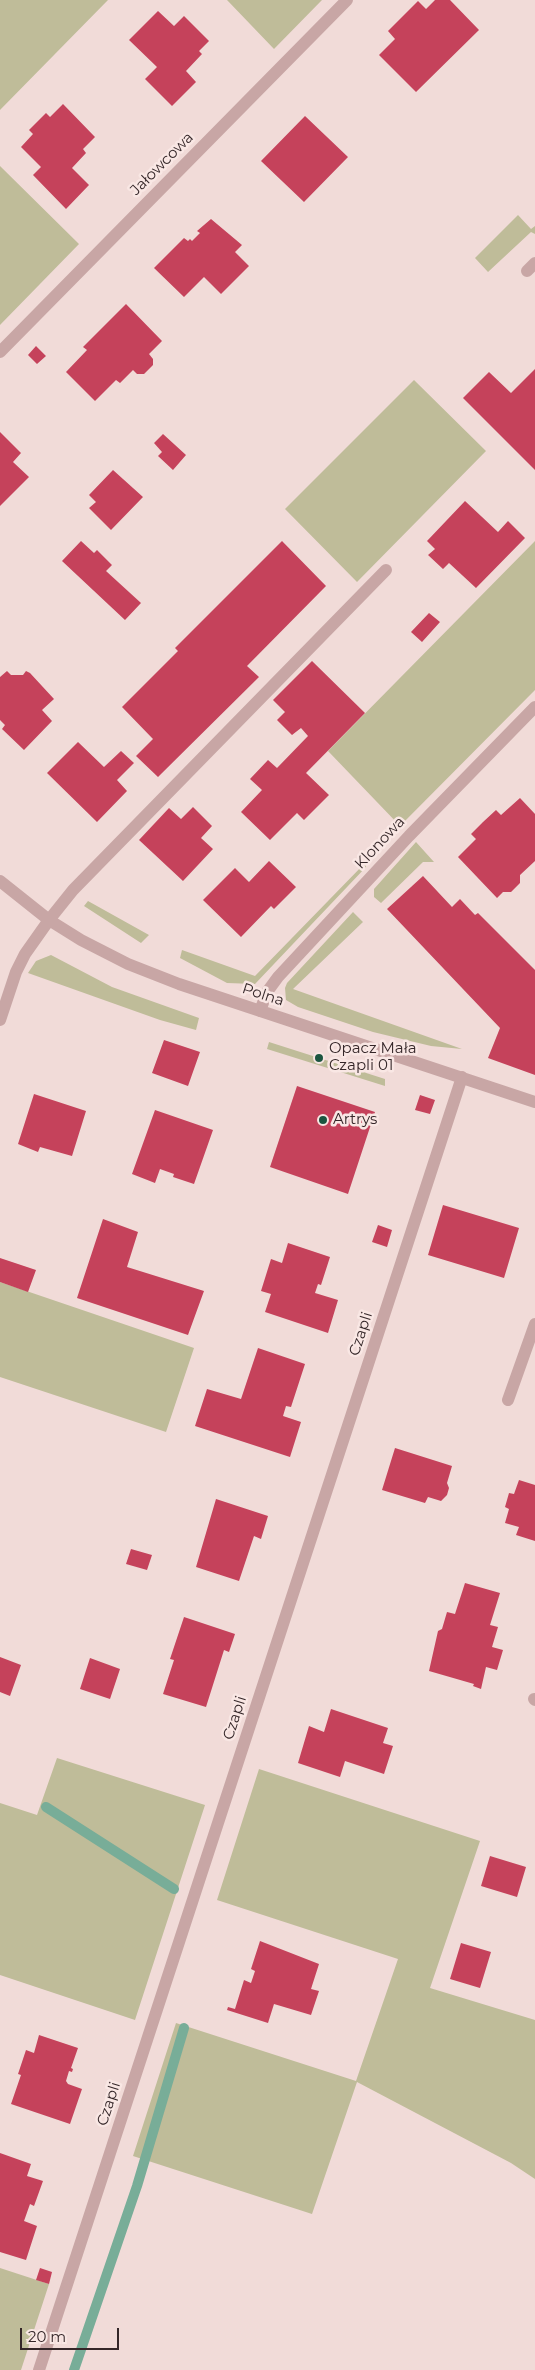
<!DOCTYPE html>
<html>
<head>
<meta charset="utf-8">
<style>
	body { margin:0 }
	#map { position:relative; width:535px; height:2370px; overflow:hidden; background:#f1dbd8; font-family:Montserrat,sans-serif }
	canvas { display:block }
	.scale { position:absolute; left:20px; top:2328px; width:99px; height:22px; box-sizing:border-box; border:2px solid #342628; border-top:0; padding-left:6px; font-size:15px; line-height:18px; white-space:nowrap; color:#342628; -webkit-text-stroke:4px #f9e7e4; paint-order:stroke }
</style>
</head>
<body>
<div id="map">
<canvas width="535" height="2370"></canvas>
<div class="scale">20 m</div>
</div>
<script>
const c = document.querySelector('canvas').getContext('2d');
c.lineJoin = 'round';
function fillPath(path, color) { c.fillStyle = color; c.fill(path, 'evenodd'); }
const poly = rows => new Path2D(rows.map(r => 'M' + r).join(''));
function strokePath(path, color, width, dash) { c.strokeStyle = color; c.lineWidth = width; c.lineCap = dash ? 'butt' : 'round'; c.setLineDash(dash || []); c.stroke(path); }
function drawText(font, color, halo, rows, align = 'center') {
  c.font = font + ' Montserrat,sans-serif'; c.lineWidth = 5; c.setLineDash([]); c.textBaseline = 'middle'; c.strokeStyle = halo; c.fillStyle = color; for (const [text, x, y, turn = 0] of rows) {
    c.save(); c.translate(x, y); c.rotate((+turn || 0) * Math.PI / 180); c.textAlign = isNaN(turn) ? turn : align; if (halo) c.strokeText(text, 0, 0); c.fillText(text, 0, 0); c.restore();
  }
}
const green = poly([
	[0,0,108,0,0,110],
	[227,0,322,0,274,49],
	[0,166,79,244,0,325],
	[518,215,531,229,535,226,535,234,531,232,488,272,475,258],
	[414,380,486,451,357,582,285,509],
	[535,541,535,690,400,826,328,751],
	[416,842,434,862,423,862,381,903,374,897,374,889],
	[365,863,366,867,255,984,227,983,180,958,182,950,255,976],
	[88,901,149,935,141,943,84,906],
	[353,912,363,922,293,989,462,1049,431,1046,373,1032,298,1007,286,1000,285,988,287,983],
	[51,955,112,987,199,1018,196,1030,160,1020,28,973,36,961],
	[269,1042,385,1079,385,1086,267,1049],
	[0,1282,194,1348,166,1432,0,1377],
	[57,1758,205,1805,135,2020,0,1975,0,1803,37,1815],
	[259,1769,480,1841,430,1988,535,2020,535,2179,511,2163,357,2082,312,2214,133,2156,176,2023,356,2081,398,1959,217,1900],
	[0,2268,49,2284,21,2370,0,2370]
]);
const stream = poly([
	[46,1807,174,1889],
	[74,2370,137,2186,184,2028]
]);
const building = poly([
	[435,0,450,0,479,30,416,92,379,55,395,39,388,31,418,1,426,9],
	[158,11,174,26,184,16,209,41,199,51,202,54,186,71,196,82,172,106,145,79,157,67,129,40],
	[63,104,95,137,83,149,86,153,72,168,89,185,66,209,33,175,41,167,21,147,33,134,29,130,46,113,50,117],
	[305,116,348,157,304,202,261,161],
	[211,219,242,245,235,252,249,266,221,294,204,277,184,297,154,268,184,238,188,241,190,239,192,241,200,233,197,231],
	[126,304,162,341,149,354,153,359,153,365,144,374,137,374,133,370,120,383,116,380,95,401,66,372,87,350,83,347],
	[36,346,46,356,37,364,28,355],
	[535,369,535,470,463,398,489,372,511,393],
	[0,432,21,453,13,462,29,477,0,506],
	[163,434,186,455,173,470,158,456,162,452,154,443],
	[113,470,143,497,111,530,89,508,96,502,89,495],
	[465,501,498,532,508,521,525,538,476,588,449,563,443,569,428,555,435,549,427,541],
	[81,541,94,553,97,550,112,565,106,571,141,603,125,620,62,561],
	[282,541,326,586,247,666,259,677,158,777,136,756,153,739,122,707,178,651,175,648],
	[429,613,440,622,422,642,411,632],
	[312,661,365,713,306,773,329,795,304,820,297,813,270,840,241,812,262,790,250,779,268,760,277,768,308,736,301,728,292,735,277,720,285,712,273,700],
	[7,671,11,675,23,675,26,671,30,673,54,699,42,710,52,721,24,750,2,729,5,725,0,720,0,677],
	[78,742,104,767,121,751,134,763,117,780,127,791,97,822,47,773],
	[520,798,535,814,535,861,520,875,520,883,511,892,503,892,497,898,458,857,476,839,471,834,483,822,496,810,501,815],
	[193,807,212,826,201,838,213,849,183,881,139,840,169,808,181,819],
	[269,861,296,887,274,909,271,906,241,937,203,900,235,868,249,882],
	[423,876,452,907,460,899,475,915,478,913,535,970,535,1075,488,1058,500,1028,387,909],
	[164,1040,200,1052,188,1086,152,1073],
	[297,1086,375,1112,348,1194,270,1167],
	[34,1094,86,1111,72,1156,40,1147,38,1152,18,1144],
	[420,1095,435,1100,430,1114,415,1110],
	[155,1110,213,1130,194,1184,173,1177,174,1174,160,1169,155,1183,132,1174],
	[443,1205,519,1228,504,1278,428,1255],
	[103,1219,138,1232,127,1267,204,1291,188,1335,77,1298],
	[378,1225,392,1230,387,1247,372,1242],
	[288,1243,330,1257,321,1285,318,1284,315,1293,338,1300,328,1333,265,1312,271,1294,261,1291,271,1259,282,1263],
	[0,1258,36,1270,28,1292,0,1282],
	[258,1348,305,1364,291,1407,286,1406,283,1416,301,1422,290,1457,195,1426,207,1389,241,1399],
	[395,1448,452,1466,447,1483,449,1488,447,1495,441,1501,428,1497,425,1503,382,1490],
	[519,1480,535,1485,535,1541,516,1535,519,1527,505,1523,509,1509,505,1507,509,1493,514,1494],
	[216,1499,268,1516,261,1539,254,1536,239,1581,196,1567],
	[131,1549,152,1555,147,1570,126,1564],
	[465,1583,500,1593,490,1625,498,1627,492,1647,503,1650,497,1670,486,1667,481,1689,473,1686,474,1684,429,1671,438,1631,442,1629,447,1612,455,1614],
	[184,1617,235,1634,229,1652,224,1650,206,1707,163,1694,174,1660,170,1659],
	[0,1657,21,1665,10,1696,0,1692],
	[90,1658,120,1669,110,1699,80,1689],
	[331,1709,388,1728,383,1743,393,1746,384,1774,345,1761,340,1777,298,1763,309,1726,324,1732],
	[490,1856,526,1867,517,1897,481,1886],
	[260,1941,319,1964,311,1989,319,1991,311,2015,274,2004,268,2023,227,2010,228,2007,235,2009,244,1980,251,1983,255,1971,251,1969],
	[461,1943,491,1952,480,1988,450,1979],
	[39,2035,78,2048,71,2068,73,2069,72,2072,69,2071,66,2081,68,2084,82,2089,70,2124,11,2104,21,2075,18,2074,26,2050,34,2053],
	[0,2153,31,2164,27,2176,43,2181,34,2206,30,2204,24,2221,37,2226,26,2260,0,2252],
	[40,2268,52,2272,49,2284,36,2280]
]);
const minor = poly([
	[527,271,535,263],
	[0,352,347,0],
	[0,881,49,920,81,940,128,964,179,984,535,1102],
	[260,1011,267,992,278,977,409,836,535,707],
	[0,1020,16,972,25,954,49,920,73,890,386,570],
	[508,1400,535,1324],
	[534,1699,535,1700],
	[39,2370,462,1077]
]);
const markers = [
	[319,1058,5,"#1c5540"],
	[323,1120,5,"#1c5540"]
];
const streetNames = [
	["Jałowcowa",162,164,-45],
	["Klonowa",380,843,-47],
	["Polna",263,995,18],
	["Czapli",361,1334,-72],
	["Czapli",235,1718,-72],
	["Czapli",109,2104,-72]
];
const poiNames = [
	["Opacz Mała",329,1049],
	["Czapli 01",329,1066],
	["Artrys",333,1120]
];
fillPath(green, '#bfbc99');
strokePath(stream, '#78ad98', 10);
fillPath(building, '#c5425b');
strokePath(minor, '#c8a6a5', 12);
for (const [x, y, r, color] of markers) { const dot = new Path2D(); dot.arc(x, y, r, 0, 2 * Math.PI); c.fillStyle = color; c.fill(dot); strokePath(dot, '#f9e7e4', 2); }
drawText('15px', '#342628', '#f9e7e4', streetNames);
drawText('15px', '#342628', '#f9e7e4', poiNames, 'left');
</script>
</body>
</html>
